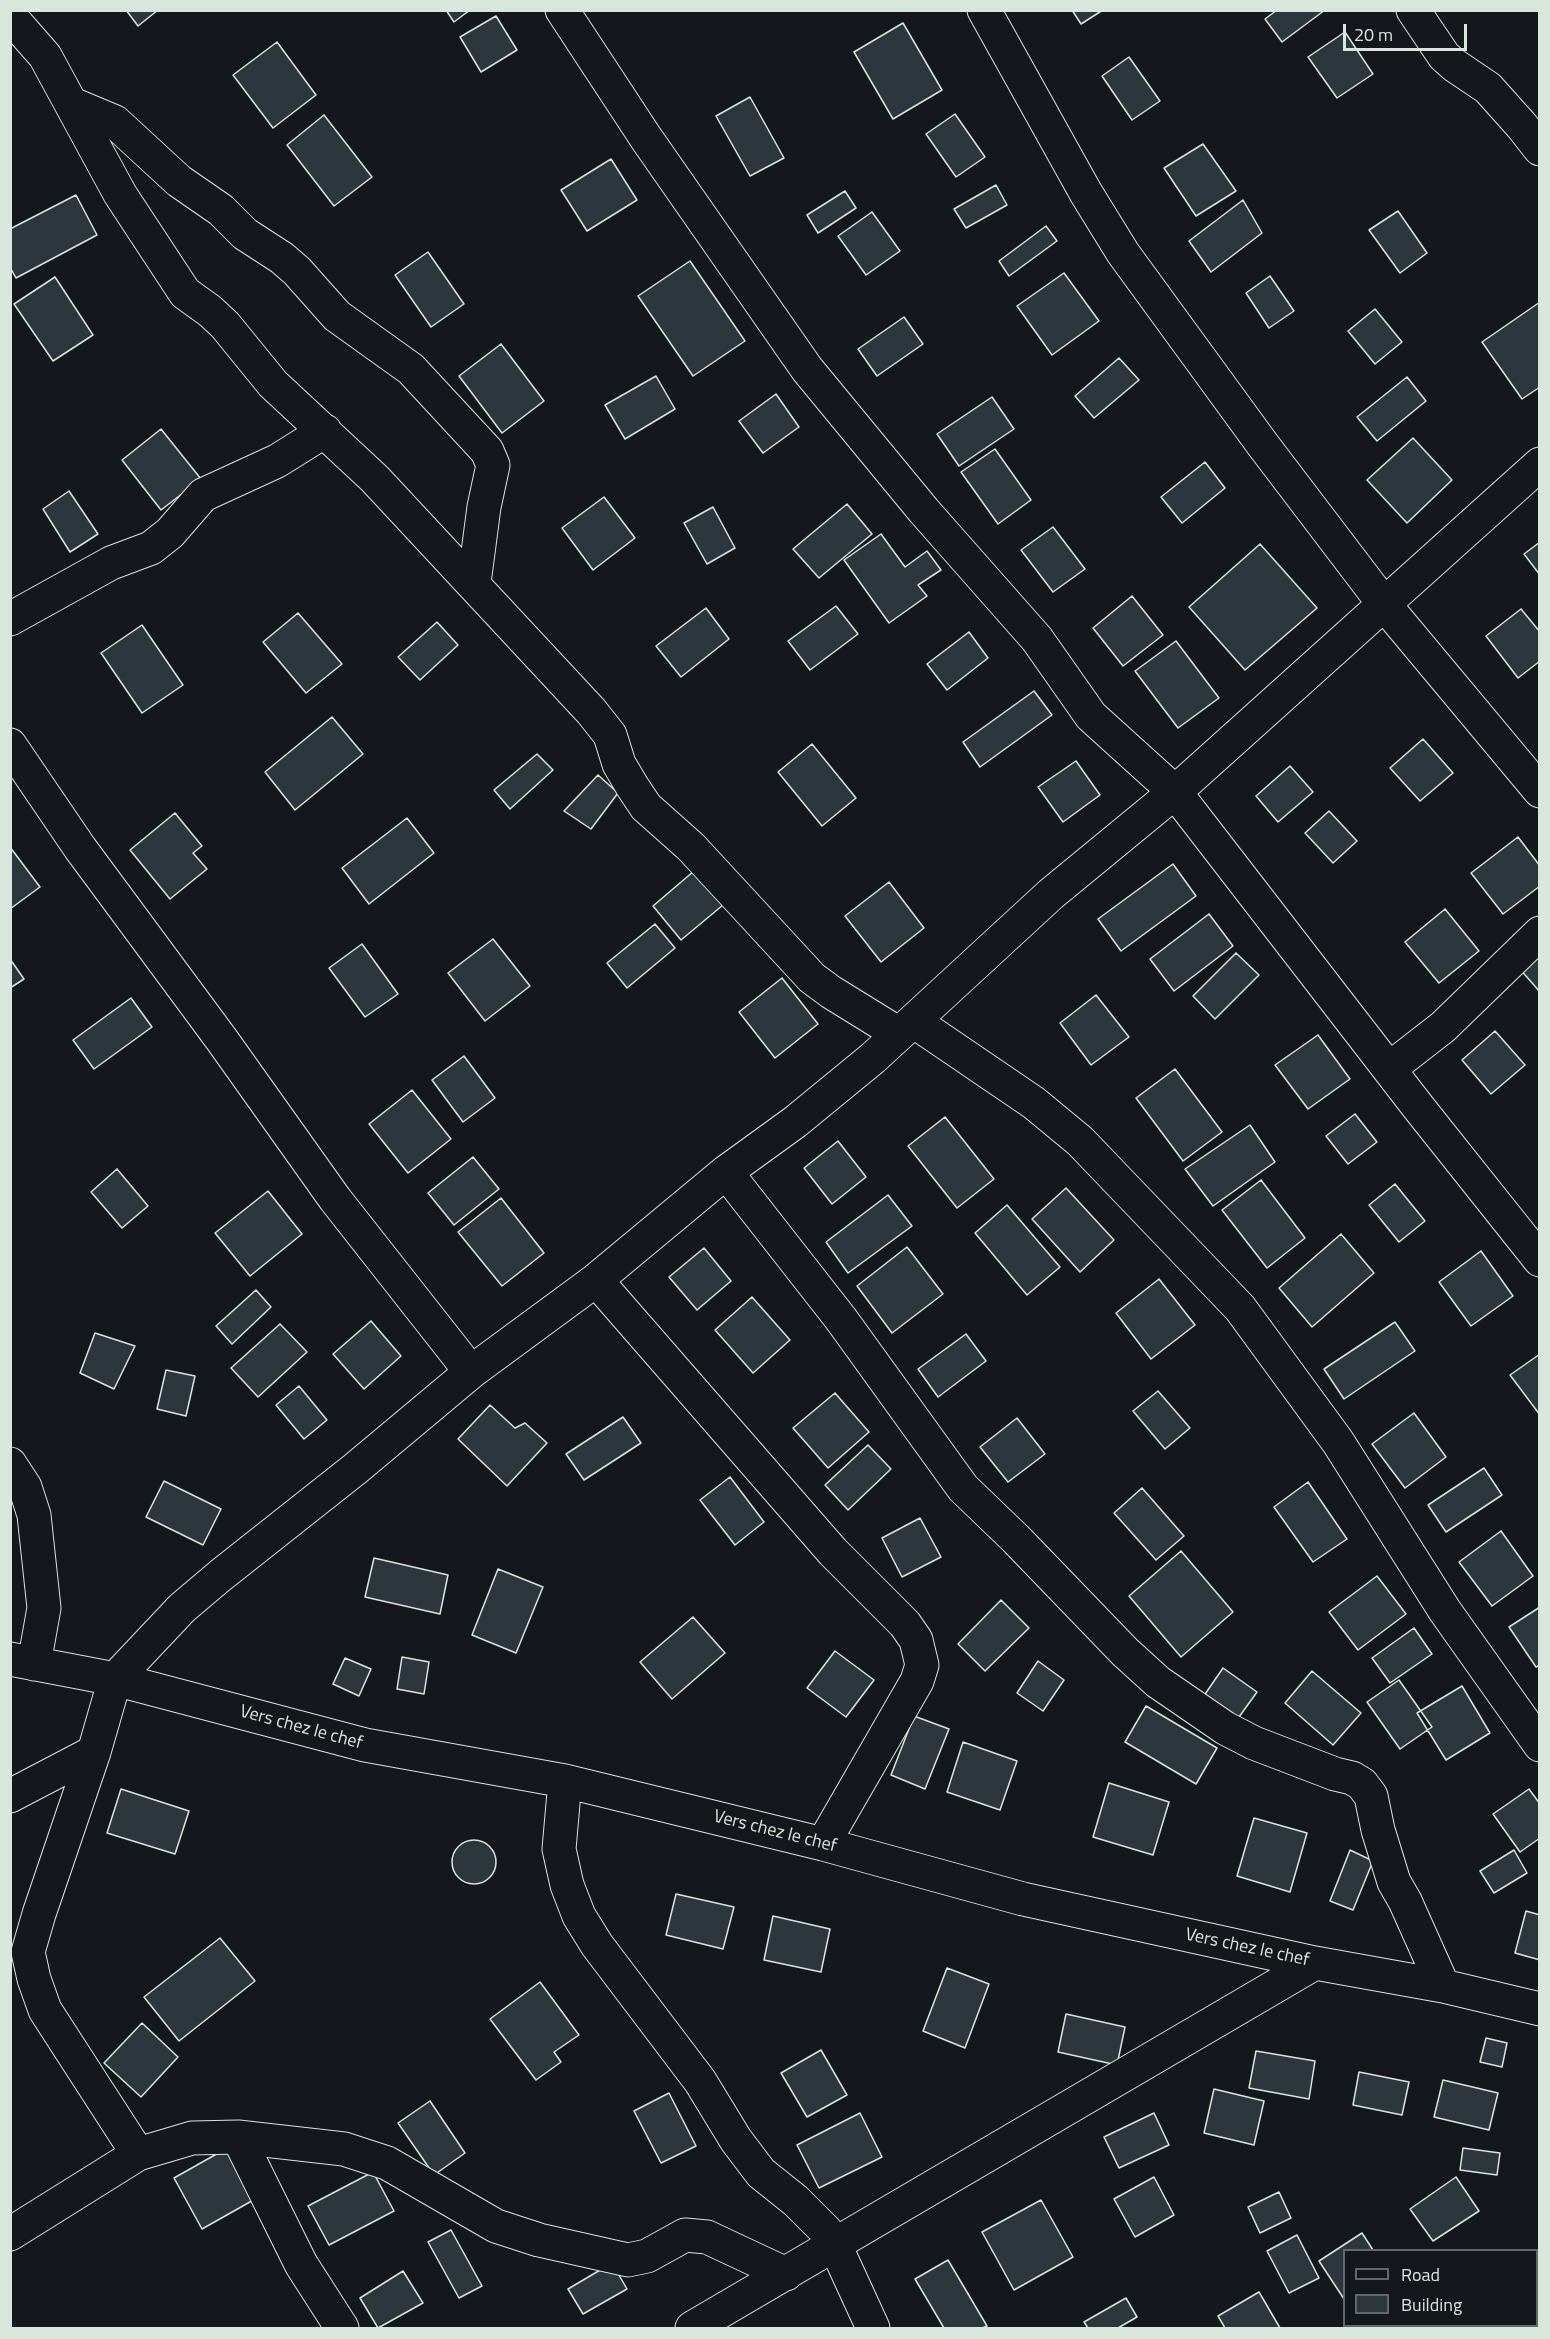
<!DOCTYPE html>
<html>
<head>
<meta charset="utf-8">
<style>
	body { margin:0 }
	#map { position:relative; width:1550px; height:2339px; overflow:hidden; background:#14181c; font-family:"Titillium Web",sans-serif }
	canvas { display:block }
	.frame { position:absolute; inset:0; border:12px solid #d8e6dc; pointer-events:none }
	.legend { position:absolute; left:1343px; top:2249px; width:195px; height:78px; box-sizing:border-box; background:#14181c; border:2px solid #626a69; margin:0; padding:8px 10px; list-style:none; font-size:18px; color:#d8e6dc }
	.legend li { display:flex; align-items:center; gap:12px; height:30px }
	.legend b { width:30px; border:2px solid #626a69 }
	.scale { position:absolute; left:1343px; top:24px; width:124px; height:27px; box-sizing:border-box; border:3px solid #d8e6dc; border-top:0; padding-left:8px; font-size:18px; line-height:21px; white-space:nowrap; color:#d8e6dc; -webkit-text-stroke:4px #14181c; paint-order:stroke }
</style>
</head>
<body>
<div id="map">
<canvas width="1550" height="2339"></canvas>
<div class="frame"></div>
<ul class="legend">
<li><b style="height:8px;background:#14181c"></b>Road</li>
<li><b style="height:16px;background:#2c363c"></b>Building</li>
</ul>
<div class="scale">20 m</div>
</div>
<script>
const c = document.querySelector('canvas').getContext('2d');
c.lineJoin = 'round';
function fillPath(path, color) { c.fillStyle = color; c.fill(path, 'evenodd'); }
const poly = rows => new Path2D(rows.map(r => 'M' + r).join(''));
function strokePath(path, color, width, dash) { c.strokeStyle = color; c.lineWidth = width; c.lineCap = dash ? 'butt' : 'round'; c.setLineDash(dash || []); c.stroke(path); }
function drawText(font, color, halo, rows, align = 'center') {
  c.font = font + ' "Titillium Web",sans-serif'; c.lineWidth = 4.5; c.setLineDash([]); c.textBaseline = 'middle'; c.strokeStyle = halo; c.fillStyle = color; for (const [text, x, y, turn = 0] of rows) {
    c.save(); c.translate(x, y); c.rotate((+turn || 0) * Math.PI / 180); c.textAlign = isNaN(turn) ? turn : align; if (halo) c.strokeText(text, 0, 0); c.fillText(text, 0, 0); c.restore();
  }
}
const building = poly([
	[126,10,158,10,138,26,126,10],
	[446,10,470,10,454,22,446,10],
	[1072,10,1103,10,1081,24,1072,10],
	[1277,10,1325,10,1282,42,1265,19,1277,10],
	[496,16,517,50,481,72,460,37,496,16],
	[903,23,942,90,893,119,854,52,903,23],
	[1345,32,1373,74,1337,98,1308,57,1345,32],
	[277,42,316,95,273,128,233,75,277,42],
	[1129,57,1160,101,1132,120,1102,76,1129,57],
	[750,97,784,158,750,176,716,116,750,97],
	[955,114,985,157,956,177,926,134,955,114],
	[324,115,372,177,334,206,287,145,324,115],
	[1203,144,1236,191,1196,216,1164,168,1203,144],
	[611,159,637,200,587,231,561,190,611,159],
	[996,185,1007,205,966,228,954,209,996,185],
	[845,191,856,208,818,233,807,215,845,191],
	[76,195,97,235,16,278,10,267,10,229,76,195],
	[1243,200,1262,233,1211,272,1189,241,1243,200],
	[1398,211,1427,253,1400,273,1369,230,1398,211],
	[872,212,900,251,866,275,838,236,872,212],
	[1046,226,1057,241,1009,276,999,261,1046,226],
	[428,252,464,304,431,327,395,275,428,252],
	[690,261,745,341,693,376,638,296,690,261],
	[1064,273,1099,321,1052,355,1017,306,1064,273],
	[1270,276,1294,311,1269,328,1246,293,1270,276],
	[55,277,93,335,53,361,14,304,55,277],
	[1540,302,1540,387,1522,399,1482,342,1540,302],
	[1375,309,1402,342,1375,364,1348,331,1375,309],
	[904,317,923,344,877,376,858,349,904,317],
	[501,344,544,401,502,433,459,376,501,344],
	[1119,358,1139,380,1094,418,1075,396,1119,358],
	[656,376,675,409,625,439,605,405,656,376],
	[1407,377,1426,401,1377,441,1357,417,1407,377],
	[776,394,799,427,763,453,739,421,776,394],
	[992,397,1014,429,959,466,937,434,992,397],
	[161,429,201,479,161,510,122,460,161,429],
	[1413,438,1452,480,1407,523,1367,480,1413,438],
	[995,449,1031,500,998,524,961,472,995,449],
	[1205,462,1225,488,1182,523,1161,497,1205,462],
	[69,491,98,534,70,552,43,509,69,491],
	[604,497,635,538,593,570,562,528,604,497],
	[847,504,872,534,819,578,793,549,847,504],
	[713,507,735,548,707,564,684,523,713,507],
	[1053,527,1085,569,1053,592,1021,550,1053,527],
	[881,534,905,567,927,551,941,570,918,585,927,596,889,623,844,560,881,534],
	[1540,542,1540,575,1524,554,1540,542],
	[1260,544,1317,608,1245,670,1189,607,1260,544],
	[1132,596,1163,635,1123,666,1093,628,1132,596],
	[836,606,858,634,810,670,788,641,836,606],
	[706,608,729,639,681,677,656,646,706,608],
	[1521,609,1540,632,1540,661,1518,678,1486,636,1521,609],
	[298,613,342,664,306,693,263,642,298,613],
	[437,622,458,645,420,680,398,657,437,622],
	[142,625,183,685,142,713,101,653,142,625],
	[969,632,988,658,947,690,927,664,969,632],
	[1176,641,1219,698,1178,728,1135,671,1176,641],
	[1034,691,1052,715,980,767,963,742,1034,691],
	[332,717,363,754,295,810,265,772,332,717],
	[1423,739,1453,773,1420,801,1390,768,1423,739],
	[812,744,856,798,822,826,778,772,812,744],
	[537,754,553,770,510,809,494,790,537,754],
	[1076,761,1100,795,1063,822,1038,787,1076,761],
	[1290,766,1313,792,1278,822,1256,796,1290,766],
	[598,775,618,793,591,829,564,811,598,775],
	[1329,811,1357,841,1333,863,1305,833,1329,811],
	[175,813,202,846,193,853,207,869,170,899,130,850,175,813],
	[407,818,434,853,369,904,342,868,407,818],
	[1518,837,1540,866,1540,886,1503,914,1471,873,1518,837],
	[10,847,40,887,10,909,10,847],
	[1173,864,1196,896,1121,951,1098,919,1173,864],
	[694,871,723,905,681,940,653,906,694,871],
	[889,882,924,928,881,962,845,916,889,882],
	[1445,909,1479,951,1439,983,1405,942,1445,909],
	[1209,914,1233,946,1174,991,1150,959,1209,914],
	[655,924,675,948,627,988,607,963,655,924],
	[493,939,530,986,485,1021,448,973,493,939],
	[362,944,398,994,365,1017,329,968,362,944],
	[1540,950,1540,992,1519,968,1540,950],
	[1236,953,1259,975,1215,1019,1193,996,1236,953],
	[10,959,24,979,10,988,10,959],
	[782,978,818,1024,775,1058,739,1012,782,978],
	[1096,995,1129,1037,1091,1065,1060,1023,1096,995],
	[131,998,152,1027,94,1069,73,1040,131,998],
	[1495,1031,1525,1065,1491,1094,1462,1060,1495,1031],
	[1318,1035,1350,1079,1308,1109,1275,1065,1318,1035],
	[464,1056,495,1098,463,1122,432,1080,464,1056],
	[1175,1069,1222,1132,1183,1161,1136,1098,1175,1069],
	[412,1090,451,1139,408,1173,369,1124,412,1090],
	[1355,1114,1377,1142,1348,1164,1326,1136,1355,1114],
	[945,1117,994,1179,957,1208,908,1146,945,1117],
	[1250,1125,1275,1162,1213,1206,1185,1169,1250,1125],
	[838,1141,866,1177,832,1204,804,1168,838,1141],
	[473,1157,499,1189,454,1225,428,1193,473,1157],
	[117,1169,148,1206,122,1228,91,1192,117,1169],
	[1261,1180,1305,1238,1267,1268,1222,1210,1261,1180],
	[1395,1184,1425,1221,1399,1242,1369,1205,1395,1184],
	[1066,1188,1114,1240,1080,1272,1032,1219,1066,1188],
	[268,1191,302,1234,250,1276,215,1233,268,1191],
	[888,1195,912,1226,848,1273,826,1242,888,1195],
	[501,1198,544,1253,502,1286,458,1232,501,1198],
	[1007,1205,1060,1267,1027,1295,975,1233,1007,1205],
	[1341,1234,1374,1273,1312,1327,1279,1288,1341,1234],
	[907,1247,943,1294,892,1333,857,1286,907,1247],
	[704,1248,731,1281,697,1310,669,1277,704,1248],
	[1481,1251,1513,1296,1471,1326,1439,1282,1481,1251],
	[1159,1279,1195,1325,1151,1359,1116,1313,1159,1279],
	[256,1290,271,1307,232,1344,216,1326,256,1290],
	[752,1297,790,1340,753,1373,715,1330,752,1297],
	[371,1321,401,1356,364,1389,333,1354,371,1321],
	[1395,1322,1415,1351,1344,1399,1324,1369,1395,1322],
	[280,1324,307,1352,258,1397,231,1368,280,1324],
	[95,1333,135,1346,114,1389,80,1373,95,1333],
	[966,1334,986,1361,938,1397,918,1369,966,1334],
	[1540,1354,1540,1415,1510,1375,1540,1354],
	[166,1370,195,1376,186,1416,157,1409,166,1370],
	[299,1386,327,1420,304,1439,276,1405,299,1386],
	[1158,1391,1190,1428,1165,1449,1133,1411,1158,1391],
	[835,1393,869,1432,828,1468,793,1428,835,1393],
	[490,1405,515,1428,525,1423,547,1443,507,1486,458,1439,490,1405],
	[1414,1413,1446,1457,1405,1488,1372,1444,1414,1413],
	[623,1417,641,1443,584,1480,566,1454,623,1417],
	[1017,1418,1045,1454,1008,1482,980,1447,1017,1418],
	[868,1445,891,1469,848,1510,825,1485,868,1445],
	[1484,1468,1502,1495,1446,1532,1428,1505,1484,1468],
	[730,1477,764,1522,735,1545,700,1500,730,1477],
	[164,1481,221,1509,203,1545,146,1517,164,1481],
	[1308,1482,1347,1539,1313,1562,1274,1507,1308,1482],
	[1142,1488,1184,1536,1156,1560,1114,1513,1142,1488],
	[920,1518,941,1557,902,1577,882,1538,920,1518],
	[1501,1531,1533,1576,1492,1606,1459,1562,1501,1531],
	[1181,1551,1233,1612,1181,1657,1129,1596,1181,1551],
	[374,1558,448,1575,440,1614,365,1597,374,1558],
	[498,1569,543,1587,516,1653,472,1635,498,1569],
	[1377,1576,1406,1614,1358,1650,1329,1612,1377,1576],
	[1001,1600,1029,1628,985,1671,958,1644,1001,1600],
	[1540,1607,1540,1665,1536,1667,1509,1627,1540,1607],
	[693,1617,725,1653,672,1699,640,1662,693,1617],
	[1414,1628,1432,1654,1390,1683,1372,1658,1414,1628],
	[835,1651,874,1680,846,1717,807,1688,835,1651],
	[402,1657,429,1662,424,1694,397,1689,402,1657],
	[345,1658,371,1669,359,1696,333,1684,345,1658],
	[1038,1661,1064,1680,1043,1711,1017,1693,1038,1661],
	[1223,1668,1257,1692,1234,1724,1201,1700,1223,1668],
	[1312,1671,1361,1713,1333,1745,1285,1703,1312,1671],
	[1399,1680,1432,1727,1400,1749,1367,1702,1399,1680],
	[1462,1686,1490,1733,1446,1760,1417,1713,1462,1686],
	[1146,1706,1217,1748,1196,1784,1125,1742,1146,1706],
	[914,1716,949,1729,925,1789,891,1775,914,1716],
	[963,1742,1017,1761,1000,1810,947,1792,963,1742],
	[1109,1783,1169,1802,1153,1855,1093,1837,1109,1783],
	[121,1789,189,1811,175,1854,107,1833,121,1789],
	[1529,1789,1540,1804,1540,1838,1520,1852,1493,1814,1529,1789],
	[1254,1818,1307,1833,1290,1892,1237,1876,1254,1818],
	'452 1862a22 22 0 1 1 44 0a22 22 0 1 1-44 0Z',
	[1350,1850,1373,1861,1353,1910,1330,1901,1350,1850],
	[1514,1850,1527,1873,1494,1893,1480,1871,1514,1850],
	[676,1894,734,1907,723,1949,666,1935,676,1894],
	[1526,1911,1540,1915,1540,1960,1515,1953,1526,1911],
	[773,1916,830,1929,821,1972,764,1960,773,1916],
	[220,1938,255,1981,179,2041,144,1997,220,1938],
	[947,1968,989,1984,965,2048,923,2031,947,1968],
	[540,1982,579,2035,554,2052,561,2062,536,2080,490,2019,540,1982],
	[1066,2014,1125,2027,1117,2065,1058,2052,1066,2014],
	[142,2023,178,2057,141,2097,104,2063,142,2023],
	[1486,2038,1507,2043,1502,2067,1480,2062,1486,2038],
	[821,2050,847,2095,807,2117,781,2073,821,2050],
	[1256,2051,1315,2061,1309,2099,1249,2088,1256,2051],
	[1359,2072,1409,2082,1402,2115,1353,2105,1359,2072],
	[1443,2080,1498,2093,1489,2130,1434,2117,1443,2080],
	[1214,2089,1264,2101,1254,2145,1204,2133,1214,2089],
	[669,2093,696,2146,661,2163,634,2111,669,2093],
	[430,2101,465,2153,434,2175,398,2123,430,2101],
	[860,2113,882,2157,819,2188,797,2145,860,2113],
	[1154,2113,1169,2145,1119,2168,1104,2137,1154,2113],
	[229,2147,257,2198,202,2229,174,2178,229,2147],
	[1463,2148,1500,2153,1497,2175,1460,2170,1463,2148],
	[373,2172,394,2211,329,2245,308,2206,373,2172],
	[1154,2177,1174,2215,1135,2237,1114,2199,1154,2177],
	[1456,2177,1479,2211,1433,2241,1410,2209,1456,2177],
	[1279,2192,1291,2218,1260,2233,1248,2207,1279,2192],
	[1041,2200,1073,2257,1014,2290,982,2232,1041,2200],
	[451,2230,482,2286,459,2298,428,2242,451,2230],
	[1362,2233,1373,2250,1344,2250,1344,2299,1319,2261,1362,2233],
	[1297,2235,1319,2278,1289,2293,1267,2251,1297,2235],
	[948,2260,987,2326,982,2328,944,2328,915,2279,948,2260],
	[612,2263,627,2289,583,2314,568,2289,612,2263],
	[403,2271,423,2303,378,2328,360,2298,403,2271],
	[1259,2292,1280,2328,1225,2328,1218,2316,1259,2292],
	[1126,2298,1137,2317,1118,2328,1088,2328,1084,2322,1126,2298],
	[1462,2326,1519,2326,1521,2328,1457,2328,1462,2326]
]);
const street = poly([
	[562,10,646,138,807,369,924,511,1037,639,1091,716,1175,792,1419,1108,1540,1260],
	[984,10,1086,193,1123,253,1263,445,1384,604,1540,791],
	[1413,10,1444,56,1454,65,1488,88,1522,126,1540,149],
	[10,16,45,56,120,194,185,293,210,311,225,325,273,384,375,479,591,711,610,735,619,764,632,786,646,807,691,847,812,978,831,992,899,1034],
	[72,104,115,122,179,181,221,210,245,234,282,258,297,271,337,316,411,369,487,451,493,465,484,507,474,583],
	[10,619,111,563,151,548,170,533,203,495,277,461,325,431],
	[10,745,80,848,222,1040,335,1199,471,1372],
	[915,1022,1034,1103,1080,1141,1240,1308,1338,1442,1445,1611,1540,1745],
	[1389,1069,1443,1027,1540,933],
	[726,1172,841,1319,963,1488,1016,1539,1125,1652,1158,1682,1225,1728,1254,1743,1335,1774,1352,1778,1362,1784,1371,1796,1378,1830,1394,1882,1405,1901,1443,1986],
	[596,1280,833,1552,905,1624,916,1640,922,1665,917,1681,823,1844],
	[10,1464,25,1487,34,1515,44,1608,34,1664],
	[10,1659,115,1679,365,1745,565,1781,823,1844,1023,1899,1315,1963,1443,1986,1540,2009],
	[565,1781,559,1849,567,1885,579,1916,597,1945,700,2081,736,2140,761,2173,796,2201,826,2231,835,2245,873,2328],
	[10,1796,94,1752],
	[238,2137,344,2149,387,2163,496,2226,539,2240,628,2260,647,2256,685,2235,707,2237,786,2274],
	[138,2154,192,2138,238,2137,301,2264,342,2328],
	[10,2234,138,2154,45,2010,34,1979,28,1952,39,1914,94,1752,115,1679,182,1608,221,1575,355,1469,471,1372,596,1280,726,1172,795,1122,873,1058,1051,894,1175,792,1540,464],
	[692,2328,1315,1963]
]);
const streetNames = [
	["Vers chez le chef",301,1728,15],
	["Vers chez le chef",775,1832,14],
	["Vers chez le chef",1247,1948,12]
];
fillPath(building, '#2c363c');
strokePath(building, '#d8e6dc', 1.5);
strokePath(street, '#d8e6dc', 35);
strokePath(street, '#14181c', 33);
drawText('18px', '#d8e6dc', '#14181c', streetNames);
</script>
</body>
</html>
